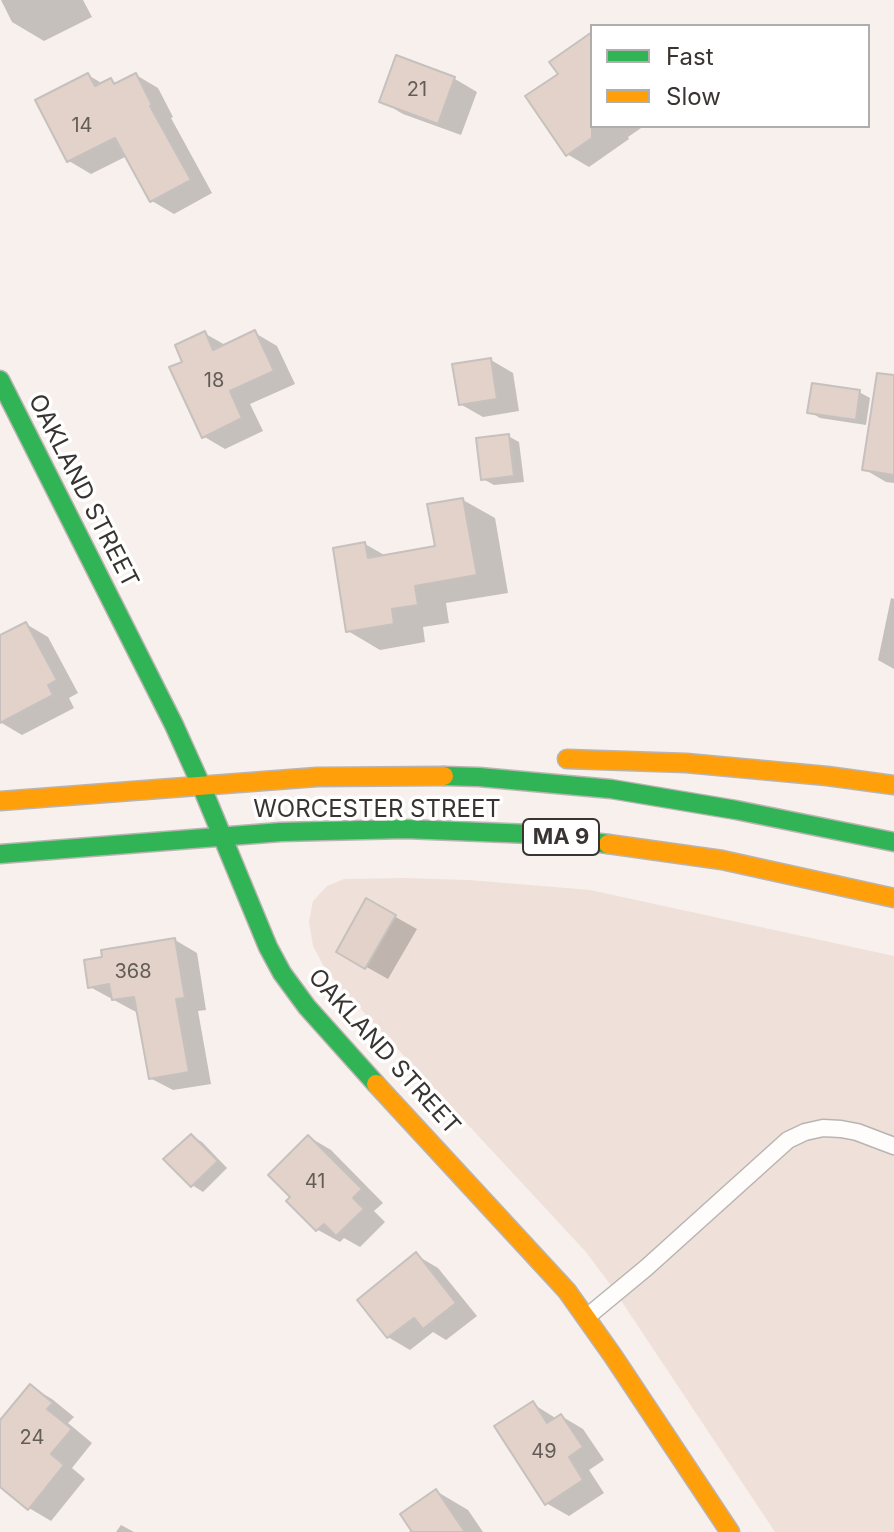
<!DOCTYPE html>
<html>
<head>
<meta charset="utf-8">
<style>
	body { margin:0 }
	#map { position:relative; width:894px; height:1532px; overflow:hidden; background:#f7f0ec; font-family:Inter,sans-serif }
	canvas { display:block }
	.legend { position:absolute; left:590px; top:24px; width:280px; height:104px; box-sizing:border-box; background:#fff; border:2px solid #b0aead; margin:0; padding:10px 14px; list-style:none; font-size:24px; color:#393431 }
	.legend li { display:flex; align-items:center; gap:16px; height:40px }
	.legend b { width:40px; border:2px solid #b0aead }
</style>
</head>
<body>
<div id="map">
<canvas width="894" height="1532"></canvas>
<ul class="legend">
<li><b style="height:10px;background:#30b455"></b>Fast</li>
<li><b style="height:10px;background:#ff9f0a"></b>Slow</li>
</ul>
</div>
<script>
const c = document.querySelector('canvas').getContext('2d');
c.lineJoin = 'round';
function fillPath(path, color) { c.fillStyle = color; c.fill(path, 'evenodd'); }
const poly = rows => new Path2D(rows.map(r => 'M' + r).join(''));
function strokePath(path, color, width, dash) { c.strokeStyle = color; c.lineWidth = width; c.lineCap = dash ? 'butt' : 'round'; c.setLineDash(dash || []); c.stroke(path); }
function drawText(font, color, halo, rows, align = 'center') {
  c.font = font + ' Inter,sans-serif'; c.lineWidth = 7; c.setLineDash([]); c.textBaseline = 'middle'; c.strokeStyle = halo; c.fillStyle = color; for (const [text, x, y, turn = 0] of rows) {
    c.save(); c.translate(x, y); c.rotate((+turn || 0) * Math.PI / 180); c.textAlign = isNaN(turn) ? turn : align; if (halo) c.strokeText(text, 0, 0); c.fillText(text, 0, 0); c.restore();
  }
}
const built = poly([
	[405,878,469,880,590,890,894,956,894,1532,775,1532,612,1287,586,1252,342,989,323,965,313,946,309,922,313,901,327,886,344,879]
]);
const shadow = poly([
	[1,0,83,0,92,17,44,41,12,22],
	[592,34,592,126,644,126,628,137,629,139,589,167,567,154,560,75],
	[397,58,455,79,477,92,461,135,403,114,381,101],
	[88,75,103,84,111,80,118,84,136,75,158,88,173,117,171,118,212,193,174,214,152,201,127,156,91,174,69,161],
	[204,333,227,346,255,333,277,346,295,384,250,404,263,431,225,449,203,436,185,363],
	[491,360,513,373,519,411,483,417,460,404],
	[859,392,870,398,866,425,820,418,810,412],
	[894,413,894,483,886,482,864,469],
	[508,436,519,442,524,482,494,485,483,479],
	[463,500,495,518,508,593,446,603,449,623,423,627,425,642,380,650,348,631,365,544,386,556,437,548],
	[891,598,894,599,894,669,878,660],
	[26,624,48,637,78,693,69,698,74,708,22,735,0,722,0,638],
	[367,901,417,929,388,979,338,951],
	[175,940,197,953,206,1010,198,1011,211,1084,173,1090,150,1078,139,1011,136,1012,90,987],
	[191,1136,202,1142,227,1168,203,1192,192,1185],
	[309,1137,331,1150,383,1203,374,1211,385,1222,360,1247,344,1238,340,1242,318,1230,289,1201],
	[416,1255,438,1268,477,1316,446,1340,433,1332,410,1350,388,1337],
	[30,1386,52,1399,74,1417,68,1423,92,1443,72,1468,85,1479,51,1521,29,1508,0,1475,0,1423],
	[533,1404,557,1419,561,1416,583,1429,604,1460,589,1470,604,1493,569,1516,546,1503],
	[436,1491,468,1510,483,1532,409,1532,413,1529],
	[121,1525,134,1532,116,1532]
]);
const building = poly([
	[592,32,592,138,566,156,525,96,558,74,549,62,592,32],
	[396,55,455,77,438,124,379,102,396,55],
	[88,73,95,86,111,78,114,84,136,73,152,105,150,106,191,180,150,202,115,138,67,162,35,100,88,73],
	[255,330,274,371,230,391,242,418,202,438,169,367,182,362,175,345,205,331,213,350,255,330],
	[491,358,497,399,459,405,452,364,491,358],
	[877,373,894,375,894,475,862,470,877,373],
	[812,383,860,390,856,420,807,413,812,383],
	[509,434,514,476,481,480,476,438,509,434],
	[463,498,477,575,415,586,418,605,392,609,394,624,346,632,333,548,365,542,368,558,435,546,427,504,463,498],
	[26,622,57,680,48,685,53,695,0,723,0,635,26,622],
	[366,898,396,915,365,969,336,952,366,898],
	[175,938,185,998,176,999,189,1072,149,1079,134,997,112,1000,109,984,88,988,84,960,102,957,101,950,175,938],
	[191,1134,218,1161,191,1187,163,1159,191,1134],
	[308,1135,362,1189,353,1198,364,1209,336,1236,324,1224,316,1231,286,1201,290,1197,268,1175,308,1135],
	[416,1252,456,1303,423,1329,414,1318,387,1338,357,1300,416,1252],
	[30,1384,53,1403,47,1409,72,1429,51,1454,64,1465,28,1510,0,1487,0,1420,30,1384],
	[533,1401,547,1423,561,1414,583,1447,569,1457,583,1480,545,1505,494,1426,533,1401],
	[436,1489,465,1532,412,1532,400,1514,436,1489]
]);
const lane = poly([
	[588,1316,646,1268,788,1140,805,1132,823,1128,841,1129,857,1132,894,1146]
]);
const fast = poly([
	[0,380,174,725,201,785,268,947,282,973,307,1007,376,1084],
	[444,776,479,777,611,789,736,810,894,842],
	[0,854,281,832,405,829,531,834,608,844]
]);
const slow = poly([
	[567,759,686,763,827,776,894,785],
	[0,801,317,777,444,776],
	[608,844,722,860,894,898],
	[376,1084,567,1291,613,1356,730,1532]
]);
const numberNames = [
	["21",417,90],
	["14",82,126],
	["18",214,381],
	["368",133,972],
	["41",315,1182],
	["24",32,1438],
	["49",544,1452]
];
const shields = [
	[561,837,76]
];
const shieldNames = [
	["MA 9",561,837]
];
const streetNames = [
	["OAKLAND STREET",83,491,63],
	["WORCESTER STREET",377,810],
	["OAKLAND STREET",384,1052,48]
];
fillPath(built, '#efe1da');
fillPath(shadow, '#0003');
fillPath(building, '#e2d2c9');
strokePath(building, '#c6c1be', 2);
strokePath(lane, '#b9b4b2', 19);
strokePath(fast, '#b9b4b2', 21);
strokePath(slow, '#b9b4b2', 21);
strokePath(lane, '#fefdfc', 16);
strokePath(fast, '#30b455', 18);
strokePath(slow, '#ff9f0a', 18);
drawText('20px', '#635c57', null, numberNames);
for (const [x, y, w] of shields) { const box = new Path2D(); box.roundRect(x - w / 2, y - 18, w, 36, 6); c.fillStyle = '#fff'; c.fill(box); strokePath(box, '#393431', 2); }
drawText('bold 22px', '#393431', null, shieldNames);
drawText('24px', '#393431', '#fff', streetNames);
</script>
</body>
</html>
